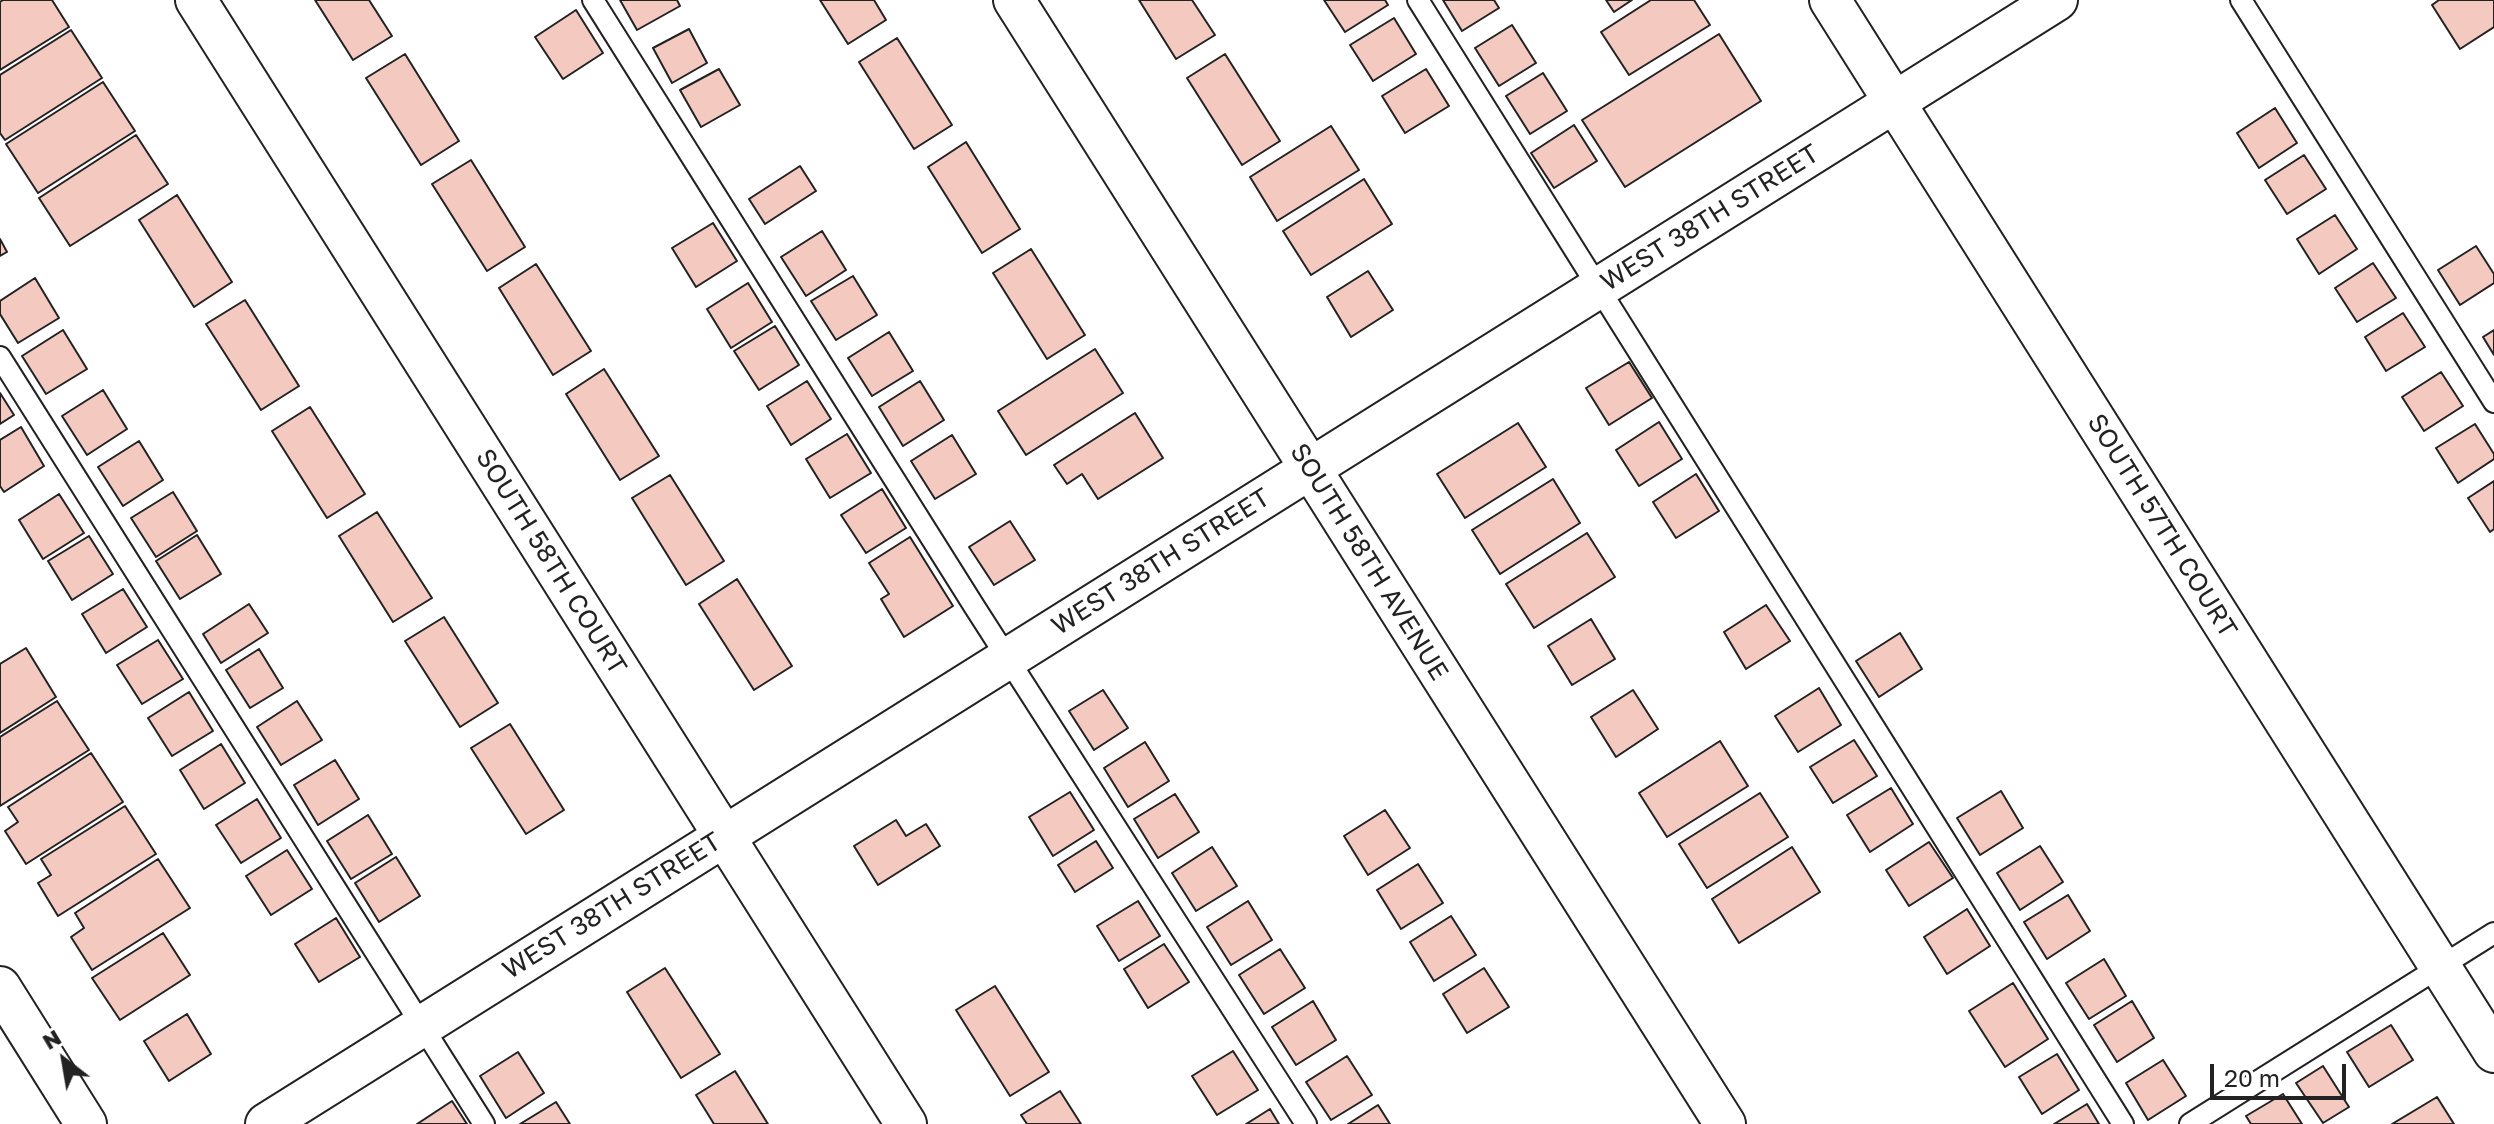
<!DOCTYPE html>
<html>
<head>
<meta charset="utf-8">
<style>
	body { margin:0 }
	#map { position:relative; width:2494px; height:1124px; overflow:hidden; background:#fff; font-family:"Golos Text",sans-serif }
	canvas { display:block }
	.north { position:absolute; left:24px; top:1020px; width:80px; height:80px; -webkit-text-stroke:6px #fff; paint-order:stroke; rotate:329deg; font-size:22px; font-weight:700; line-height:32px; text-align:center; color:#222 }
	.north::after { content:''; display:block; margin:auto; width:28px; height:36px; background:#222; clip-path:polygon(50% 0,100% 100%,50% 72%,0 100%) }
	.scale { position:absolute; left:2210px; top:1064px; width:136px; height:36px; box-sizing:border-box; border:4px solid #222; border-top:0; padding-left:10px; font-size:24px; line-height:28px; white-space:nowrap; color:#222; -webkit-text-stroke:6px #fff; paint-order:stroke }
</style>
</head>
<body>
<div id="map">
<canvas width="2494" height="1124"></canvas>
<div class="north">N</div>
<div class="scale">20 m</div>
</div>
<script>
const c = document.querySelector('canvas').getContext('2d');
c.lineJoin = 'round';
function fillPath(path, color) { c.fillStyle = color; c.fill(path, 'evenodd'); }
const poly = rows => new Path2D(rows.map(r => 'M' + r).join(''));
function strokePath(path, color, width, dash) { c.strokeStyle = color; c.lineWidth = width; c.lineCap = dash ? 'butt' : 'round'; c.setLineDash(dash || []); c.stroke(path); }
function drawText(font, color, halo, rows, align = 'center') {
  c.font = font + ' "Golos Text",sans-serif'; c.lineWidth = 6; c.setLineDash([]); c.textBaseline = 'middle'; c.strokeStyle = halo; c.fillStyle = color; for (const [text, x, y, turn = 0] of rows) {
    c.save(); c.translate(x, y); c.rotate((+turn || 0) * Math.PI / 180); c.textAlign = isNaN(turn) ? turn : align; if (halo) c.strokeText(text, 0, 0); c.fillText(text, 0, 0); c.restore();
  }
}
const building = poly([
	[3,0,52,0,69,27,0,70,0,2,3,0],
	[315,0,369,0,392,36,353,60,315,0],
	[620,0,677,0,680,6,637,30,620,0],
	[820,0,874,0,886,20,848,44,820,0],
	[1139,0,1192,0,1215,35,1176,59,1139,0],
	[1324,0,1385,0,1388,5,1345,32,1324,0],
	[1443,0,1494,0,1499,8,1462,31,1443,0],
	[1606,0,1632,0,1614,12,1606,0],
	[1651,0,1694,0,1710,25,1629,75,1601,32,1651,0],
	[2439,0,2494,0,2494,27,2460,49,2432,5,2439,0],
	[576,10,603,53,563,79,535,37,576,10],
	[1394,18,1416,54,1373,81,1350,45,1394,18],
	[1512,25,1536,63,1499,86,1475,48,1512,25],
	[689,29,707,63,672,83,653,48,689,29],
	[71,30,102,78,5,140,0,133,0,75,71,30],
	[1719,34,1761,101,1625,187,1582,120,1719,34],
	[897,38,952,125,914,149,859,62,897,38],
	[405,54,459,141,421,165,366,78,405,54],
	[1225,54,1280,141,1242,165,1187,78,1225,54],
	[719,69,740,105,701,127,680,90,719,69],
	[1426,69,1449,106,1405,133,1382,96,1426,69],
	[1543,73,1567,111,1530,134,1506,96,1543,73],
	[103,82,135,131,38,193,6,144,103,82],
	[2275,108,2297,143,2259,168,2237,133,2275,108],
	[1574,125,1597,161,1554,188,1531,153,1574,125],
	[1331,126,1359,170,1277,221,1250,177,1331,126],
	[136,135,168,184,70,246,39,198,136,135],
	[966,142,1020,229,982,253,928,167,966,142],
	[2304,155,2326,189,2287,214,2265,180,2304,155],
	[471,160,525,247,487,271,432,184,471,160],
	[800,166,816,191,765,224,749,199,800,166],
	[1364,179,1392,224,1311,275,1283,231,1364,179],
	[177,195,232,282,194,307,139,220,177,195],
	[2335,215,2357,249,2319,274,2297,239,2335,215],
	[713,223,737,261,696,287,672,248,713,223],
	[822,231,846,270,806,296,781,257,822,231],
	[0,239,7,252,0,256,0,239],
	[2476,246,2494,274,2494,283,2460,305,2438,270,2476,246],
	[1031,249,1085,335,1047,359,993,273,1031,249],
	[2373,263,2396,298,2357,322,2335,288,2373,263],
	[536,264,591,351,553,375,499,288,536,264],
	[1368,271,1393,310,1351,337,1327,297,1368,271],
	[853,276,877,315,836,340,811,301,853,276],
	[35,278,59,318,18,343,0,314,0,301,35,278],
	[748,283,772,322,731,348,707,309,748,283],
	[245,300,299,386,261,410,206,324,245,300],
	[2403,313,2425,347,2386,371,2365,337,2403,313],
	[775,326,799,365,759,390,734,351,775,326],
	[63,330,87,369,46,394,22,356,63,330],
	[2494,330,2494,355,2483,337,2494,330],
	[889,332,913,371,872,396,848,358,889,332],
	[1095,349,1123,393,1026,455,998,411,1095,349],
	[1629,362,1652,398,1609,425,1586,388,1629,362],
	[604,369,659,456,620,480,566,394,604,369],
	[2441,372,2463,406,2424,431,2402,397,2441,372],
	[807,381,831,419,791,445,767,406,807,381],
	[920,381,944,420,903,446,879,407,920,381],
	[103,390,127,429,87,455,62,416,103,390],
	[0,393,14,415,0,424,0,393],
	[310,407,365,494,327,518,272,431,310,407],
	[1135,413,1163,458,1098,499,1082,474,1067,484,1054,465,1135,413],
	[1659,422,1682,459,1639,486,1616,450,1659,422],
	[1518,423,1546,467,1465,518,1437,474,1518,423],
	[2475,424,2494,454,2494,459,2458,483,2436,448,2475,424],
	[21,427,44,466,4,492,0,486,0,440,21,427],
	[847,434,871,473,830,498,806,459,847,434],
	[952,435,976,474,935,499,911,461,952,435],
	[139,441,163,480,123,506,98,467,139,441],
	[1696,474,1719,511,1676,538,1653,502,1696,474],
	[670,475,724,561,686,585,632,498,670,475],
	[1553,479,1580,523,1500,574,1472,530,1553,479],
	[2494,481,2494,529,2490,532,2468,498,2494,481],
	[882,489,906,528,866,553,841,515,882,489],
	[173,492,197,531,156,557,131,518,173,492],
	[59,494,84,533,43,559,19,520,59,494],
	[377,512,432,598,393,622,339,536,377,512],
	[1010,521,1035,560,994,585,969,547,1010,521],
	[1587,533,1615,577,1534,628,1506,584,1587,533],
	[197,535,221,574,180,599,156,561,197,535],
	[89,536,113,574,72,600,48,561,89,536],
	[910,537,953,606,904,637,881,599,889,594,869,563,910,537],
	[737,579,792,666,754,690,699,604,737,579],
	[123,589,147,627,106,653,82,614,123,589],
	[249,604,268,633,221,663,203,634,249,604],
	[1766,605,1790,641,1746,669,1724,632,1766,605],
	[444,617,498,703,460,727,405,641,444,617],
	[1591,619,1615,659,1572,685,1548,646,1591,619],
	[1900,633,1922,669,1879,697,1856,661,1900,633],
	[158,640,183,679,142,704,117,665,158,640],
	[26,648,56,697,0,733,0,664,26,648],
	[259,649,283,688,250,708,226,670,259,649],
	[1819,688,1841,725,1798,752,1775,716,1819,688],
	[1103,690,1128,728,1094,750,1069,711,1103,690],
	[1633,690,1658,729,1616,757,1591,717,1633,690],
	[189,692,213,731,172,756,148,718,189,692],
	[57,701,89,750,0,806,0,737,57,701],
	[297,701,322,740,281,765,257,727,297,701],
	[510,724,564,810,526,834,471,748,510,724],
	[1854,740,1877,776,1833,803,1810,767,1854,740],
	[1720,741,1748,786,1667,837,1639,793,1720,741],
	[1145,742,1169,781,1128,807,1104,768,1145,742],
	[221,744,245,783,204,809,180,770,221,744],
	[91,753,123,802,26,864,5,831,18,822,8,807,91,753],
	[335,760,359,799,318,825,294,785,335,760],
	[1891,788,1913,824,1870,852,1847,815,1891,788],
	[2001,791,2023,828,1980,855,1957,818,2001,791],
	[1070,792,1094,830,1053,856,1029,817,1070,792],
	[1760,793,1788,837,1707,888,1679,844,1760,793],
	[1175,794,1199,832,1158,858,1134,819,1175,794],
	[257,799,281,838,241,863,216,825,257,799],
	[125,806,156,854,58,916,38,883,51,875,41,859,125,806],
	[1385,810,1410,848,1368,875,1344,836,1385,810],
	[368,815,392,854,351,879,327,841,368,815],
	[896,820,906,836,926,824,940,846,878,885,854,846,896,820],
	[1096,841,1113,868,1075,892,1058,865,1096,841],
	[1929,842,1953,878,1909,906,1886,870,1929,842],
	[2040,846,2063,882,2020,910,1997,873,2040,846],
	[1212,847,1237,886,1196,911,1172,873,1212,847],
	[1792,847,1820,892,1739,943,1712,899,1792,847],
	[287,850,312,889,271,915,246,876,287,850],
	[396,857,420,896,379,922,355,883,396,857],
	[158,859,190,908,92,970,71,937,84,928,75,913,158,859],
	[1418,864,1443,903,1401,929,1377,890,1418,864],
	[2068,895,2090,931,2047,959,2024,922,2068,895],
	[1138,901,1160,936,1119,961,1097,926,1138,901],
	[1248,901,1272,940,1231,965,1207,927,1248,901],
	[1967,909,1990,946,1947,974,1924,937,1967,909],
	[1451,916,1476,955,1434,981,1410,942,1451,916],
	[336,918,360,957,319,982,295,944,336,918],
	[163,933,190,975,120,1020,92,978,163,933],
	[1164,944,1189,982,1148,1008,1124,969,1164,944],
	[1280,949,1305,988,1264,1014,1239,975,1280,949],
	[2104,959,2126,996,2089,1019,2066,983,2104,959],
	[665,968,720,1054,681,1078,627,992,665,968],
	[1484,968,1509,1007,1467,1033,1443,994,1484,968],
	[2013,983,2048,1039,2005,1067,1969,1011,2013,983],
	[995,986,1049,1072,1010,1096,956,1010,995,986],
	[1313,1001,1336,1040,1296,1065,1272,1027,1313,1001],
	[2132,1001,2154,1038,2117,1062,2094,1025,2132,1001],
	[187,1014,211,1054,169,1081,144,1041,187,1014],
	[2391,1025,2413,1060,2369,1087,2347,1052,2391,1025],
	[1233,1051,1258,1090,1217,1115,1192,1076,1233,1051],
	[518,1052,544,1093,506,1118,480,1076,518,1052],
	[2057,1054,2079,1090,2042,1114,2019,1077,2057,1054],
	[1347,1056,1372,1095,1331,1120,1306,1082,1347,1056],
	[2163,1060,2186,1096,2148,1120,2126,1083,2163,1060],
	[2323,1066,2349,1107,2323,1123,2296,1083,2323,1066],
	[735,1071,768,1124,714,1124,696,1095,735,1071],
	[1060,1091,1081,1124,1027,1124,1021,1115,1060,1091],
	[2283,1094,2302,1124,2251,1124,2246,1116,2283,1094],
	[2437,1097,2454,1124,2392,1124,2437,1097],
	[452,1101,467,1124,417,1124,452,1101],
	[556,1102,570,1124,520,1124,556,1102],
	[2087,1104,2099,1124,2054,1124,2087,1104],
	[1378,1105,1390,1124,1348,1124,1378,1105],
	[1270,1109,1279,1124,1246,1124,1270,1109]
]);
const lane = poly([
	[593,0,974,606,1306,1124],
	[1418,0,2123,1124],
	[2241,0,2494,402],
	[0,357,484,1124],
	[2190,1124,2494,933]
]);
const street = poly([
	[196,0,906,1124],
	[1014,0,1725,1124],
	[1830,0,2494,1052],
	[0,987,86,1124],
	[266,1124,2057,0]
]);
const streetNames = [
	["WEST 38TH STREET",1710,218,-32],
	["SOUTH 57TH COURT",2162,526,58],
	["SOUTH 58TH COURT",551,562,58],
	["WEST 38TH STREET",1161,562,-32],
	["SOUTH 58TH AVENUE",1369,562,58],
	["WEST 38TH STREET",612,906,-32]
];
fillPath(building, '#f3c9c0');
strokePath(building, '#222', 2);
strokePath(lane, '#222', 24);
strokePath(street, '#222', 44);
strokePath(lane, '#fff', 20);
strokePath(street, '#fff', 40);
drawText('26px', '#222', '#fff', streetNames);
</script>
</body>
</html>
